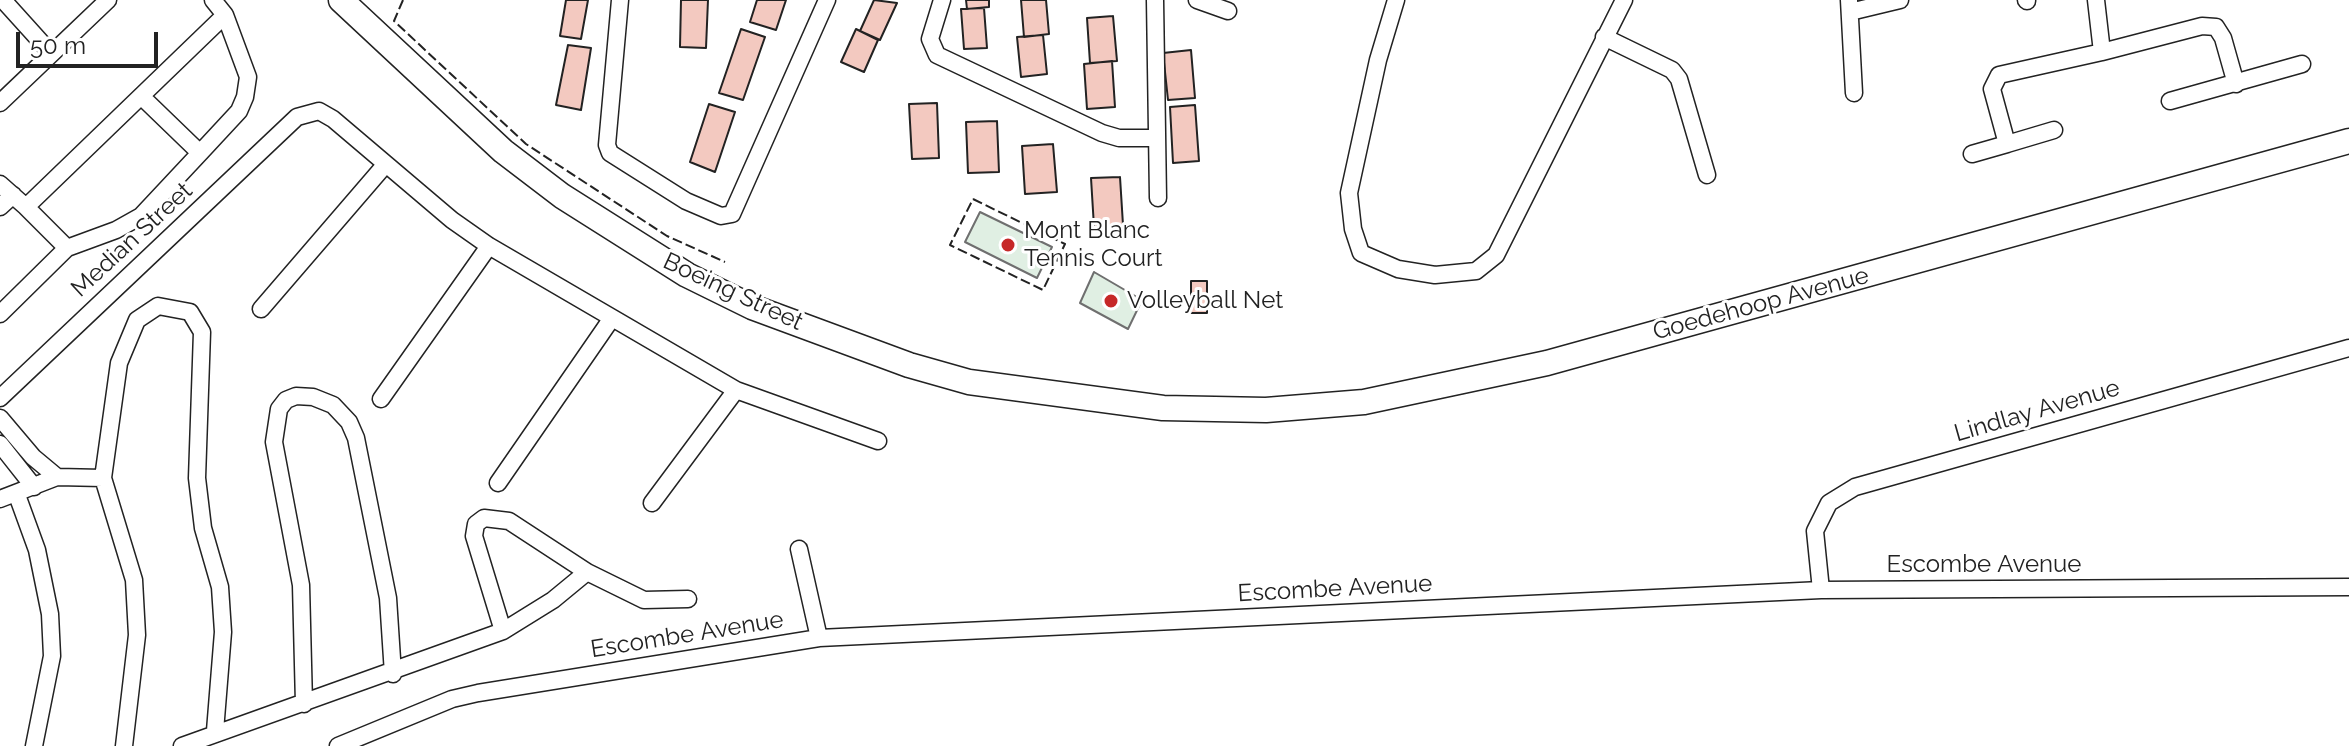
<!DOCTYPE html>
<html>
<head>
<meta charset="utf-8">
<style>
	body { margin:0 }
	#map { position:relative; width:2349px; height:746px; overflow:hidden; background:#fff; font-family:Raleway,sans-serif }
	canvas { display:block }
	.scale { position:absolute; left:16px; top:32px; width:142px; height:36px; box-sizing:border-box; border:4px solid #222; border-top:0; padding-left:10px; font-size:24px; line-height:28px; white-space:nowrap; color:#222; -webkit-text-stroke:6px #fff; paint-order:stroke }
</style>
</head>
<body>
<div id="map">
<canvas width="2349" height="746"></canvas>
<div class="scale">50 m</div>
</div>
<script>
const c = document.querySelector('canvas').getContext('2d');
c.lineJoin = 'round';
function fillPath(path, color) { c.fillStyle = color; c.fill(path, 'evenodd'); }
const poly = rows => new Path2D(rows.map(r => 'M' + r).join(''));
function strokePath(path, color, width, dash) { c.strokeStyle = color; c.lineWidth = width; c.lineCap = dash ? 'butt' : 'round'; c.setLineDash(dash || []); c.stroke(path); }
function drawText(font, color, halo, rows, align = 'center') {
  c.font = font + ' Raleway,sans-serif'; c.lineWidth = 6; c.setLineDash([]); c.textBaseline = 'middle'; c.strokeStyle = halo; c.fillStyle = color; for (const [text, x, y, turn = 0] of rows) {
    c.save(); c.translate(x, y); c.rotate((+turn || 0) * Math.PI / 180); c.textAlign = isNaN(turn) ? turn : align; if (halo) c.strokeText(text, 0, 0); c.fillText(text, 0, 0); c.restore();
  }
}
const green = poly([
	[980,212,1052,247,1037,278,965,242,980,212],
	[1094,272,1142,300,1128,329,1080,303,1094,272]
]);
const building = poly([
	[566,0,588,0,581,39,560,36,566,0],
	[681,0,708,0,706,48,680,47,681,0],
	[757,0,786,0,776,30,750,22,757,0],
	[874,0,897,3,880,40,860,31,874,0],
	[966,0,989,0,989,7,967,9,966,0],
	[1021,0,1046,0,1049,34,1024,37,1021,0],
	[984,8,987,48,964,49,961,9,984,8],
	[1113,16,1117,61,1090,63,1087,18,1113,16],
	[741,29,765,37,743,100,719,93,741,29],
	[856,29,878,40,864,72,841,62,856,29],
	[1043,35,1047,74,1021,77,1017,37,1043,35],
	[568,45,591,48,581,110,556,105,568,45],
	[1191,50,1195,98,1168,100,1163,53,1191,50],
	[1112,61,1115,107,1087,109,1084,64,1112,61],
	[937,103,939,158,912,159,909,104,937,103],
	[709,104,735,112,715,172,690,162,709,104],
	[1195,105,1199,161,1173,163,1170,107,1195,105],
	[997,121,999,172,968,173,966,122,997,121],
	[1053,144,1057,192,1025,194,1022,146,1053,144],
	[1120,177,1123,225,1094,227,1091,178,1120,177],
	[1191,281,1207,281,1207,313,1191,313,1191,281]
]);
const minor = poly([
	[3,0,50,52],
	[620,0,607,145,610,153,686,201,721,216,732,214,827,0],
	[942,0,930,39,937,55,1102,133,1119,138,1155,138],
	[1155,0,1158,198],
	[1197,0,1228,11],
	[1396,0,1378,60,1349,193,1353,229,1361,253,1398,269,1435,275,1476,271,1496,255,1624,0],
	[1849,0,1854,93],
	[2026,0,2027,1],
	[1850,12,1900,0],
	[1604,37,1672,70,1679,79,1707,175],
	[2102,52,2202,26,2216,27,2223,38,2236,84],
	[141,96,200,153,239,111,245,97,248,77,225,15],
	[2170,101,2302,64],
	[0,103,108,0],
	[2007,144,2054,130],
	[1972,154,2007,144,1992,89,1999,75,2102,52,2096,0],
	[0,184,26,207,225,15,213,0],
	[0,207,13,195],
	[67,248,116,230,141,216,200,153],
	[261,309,385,165],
	[0,314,67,248,26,207],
	[0,398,297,117,319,111,333,119,452,220,489,246,736,390,878,441],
	[381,399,489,246],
	[0,418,33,457,57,477],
	[0,444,34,487],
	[498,483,612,318],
	[17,495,37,550,50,614,52,656,34,746],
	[0,499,57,477,103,478],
	[652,503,736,390],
	[799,549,819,638],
	[587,572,644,600,688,599],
	[1821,590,1815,531,1829,503,1855,487,2349,348],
	[304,704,301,585,274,442,279,409,286,400,296,396,313,397,333,405,349,422,356,438,388,598,393,674],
	[124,746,137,635,134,580,103,478,119,363,137,320,158,306,190,312,202,332,197,478,203,528,220,587,223,632,215,731],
	[182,746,503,631,553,600,587,572,509,521,484,518,476,524,474,536,503,631],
	[338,746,452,699,478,693,819,638,1821,590,2349,587]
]);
const secondary = poly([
	[341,0,503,151,562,196,687,275,752,307,909,365,969,382,1163,408,1266,410,1364,402,1547,363,2349,141]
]);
const fence = poly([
	[403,0,394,21,526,144,667,236,725,262],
	[973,199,1065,244,1043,290,950,245,973,199]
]);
const markers = [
	[1008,245,8,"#c62828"],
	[1111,301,8,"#c62828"]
];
const poiNames = [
	["Mont Blanc",1024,231],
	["Tennis Court",1024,259],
	["Volleyball Net",1127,301]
];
const streetNames = [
	["Median Street",132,240,-43],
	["Boeing Street",733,292,25],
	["Goedehoop Avenue",1761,304,-15],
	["Lindlay Avenue",2037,411,-16],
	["Escombe Avenue",1984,565],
	["Escombe Avenue",1335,589,-3],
	["Escombe Avenue",687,635,-9]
];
fillPath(green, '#e0efe3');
strokePath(green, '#6f6f6f', 2);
fillPath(building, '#f3c9c0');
strokePath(building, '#222', 2);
strokePath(minor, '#222', 19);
strokePath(secondary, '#222', 27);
strokePath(minor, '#fff', 16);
strokePath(secondary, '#fff', 24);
strokePath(fence, '#222', 2, [10, 4]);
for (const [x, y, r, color] of markers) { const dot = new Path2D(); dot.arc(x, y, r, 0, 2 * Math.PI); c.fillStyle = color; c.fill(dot); strokePath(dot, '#fff', 3); }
drawText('24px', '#222', '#fff', poiNames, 'left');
drawText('24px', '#222', '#fff', streetNames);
</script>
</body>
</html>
